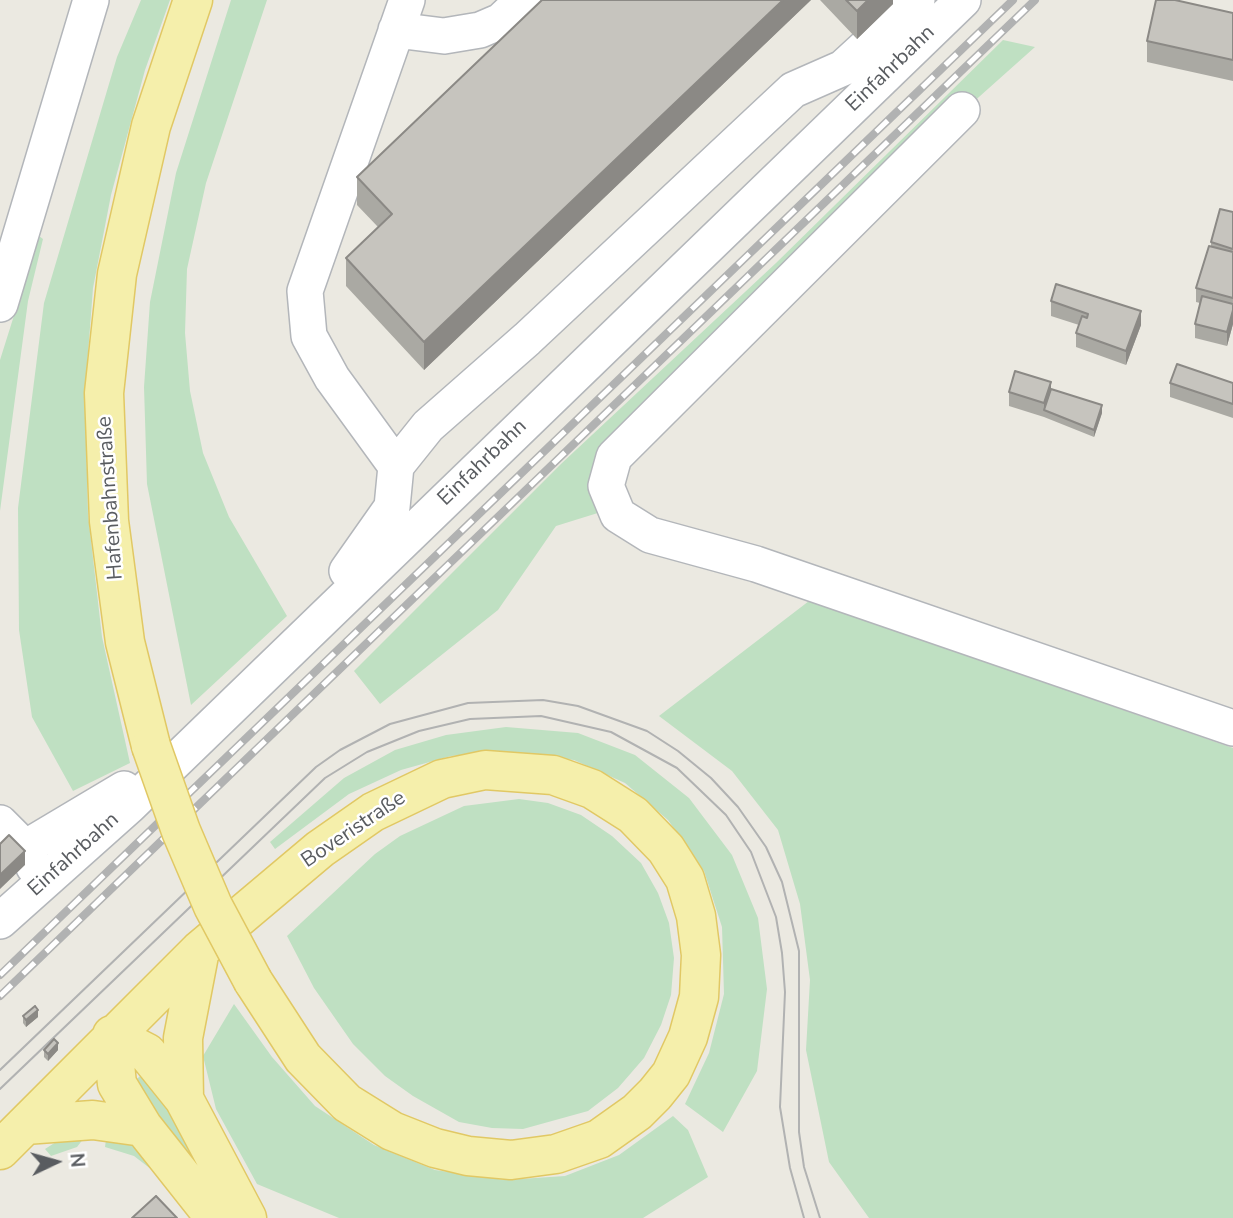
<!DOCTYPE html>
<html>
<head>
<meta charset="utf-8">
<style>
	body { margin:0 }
	#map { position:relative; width:1233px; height:1218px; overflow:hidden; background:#ebe9e1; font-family:"Nunito Sans",sans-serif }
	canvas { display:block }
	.north { position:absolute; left:21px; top:1127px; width:70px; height:70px; -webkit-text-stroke:5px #fff; paint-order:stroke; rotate:85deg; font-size:19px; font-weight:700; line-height:28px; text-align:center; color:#595c60 }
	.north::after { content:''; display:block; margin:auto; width:24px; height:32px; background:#595c60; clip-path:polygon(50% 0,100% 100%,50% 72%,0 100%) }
</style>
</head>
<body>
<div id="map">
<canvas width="1233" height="1218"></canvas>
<div class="north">N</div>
</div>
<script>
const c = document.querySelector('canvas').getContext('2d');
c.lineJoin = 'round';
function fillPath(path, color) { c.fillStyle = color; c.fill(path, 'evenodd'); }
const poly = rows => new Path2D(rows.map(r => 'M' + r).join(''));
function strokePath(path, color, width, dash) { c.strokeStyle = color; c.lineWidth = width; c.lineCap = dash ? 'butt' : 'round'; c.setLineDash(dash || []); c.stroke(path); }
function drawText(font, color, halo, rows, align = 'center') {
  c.font = font + ' "Nunito Sans",sans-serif'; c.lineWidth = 5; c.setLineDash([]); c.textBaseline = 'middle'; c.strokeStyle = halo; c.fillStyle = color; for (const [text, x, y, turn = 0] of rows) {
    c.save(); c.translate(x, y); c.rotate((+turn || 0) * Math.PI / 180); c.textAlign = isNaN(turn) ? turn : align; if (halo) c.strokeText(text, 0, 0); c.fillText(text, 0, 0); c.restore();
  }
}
const green = poly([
	[141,0,170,0,145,70,111,195,93,288,85,393,88,514,102,637,130,763,73,791,32,717,19,630,18,508,44,303,117,57],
	[231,0,267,0,206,183,187,269,185,333,190,391,203,453,229,517,287,616,191,705,147,484,144,387,150,302,176,173],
	[1003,40,1035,47,785,270,606,456,601,512,556,526,498,610,380,704,354,671,562,463,776,263],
	[39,236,43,239,28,301,0,511,0,360],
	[809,601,1233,748,1233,1218,869,1218,829,1162,806,1050,810,980,800,904,778,830,732,771,659,716],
	[506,727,578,733,635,755,689,798,732,855,758,918,767,989,757,1071,723,1132,685,1104,709,1053,724,994,722,927,704,871,668,820,625,783,574,760,509,752,451,756,401,770,349,794,275,849,270,842,344,778,395,750,446,735],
	[519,799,548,803,581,815,612,836,641,863,658,893,669,923,674,958,671,995,661,1025,644,1058,618,1088,588,1111,523,1129,492,1128,459,1122,413,1096,385,1076,353,1044,314,988,287,936,375,854,400,836,464,806],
	[234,1004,272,1057,315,1106,374,1145,435,1170,505,1180,565,1176,619,1155,673,1116,688,1130,708,1177,643,1218,339,1218,257,1184,216,1109,203,1056],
	[149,1067,220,1197,129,1087],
	[107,1132,130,1141,160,1176,134,1156,105,1147],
	[84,1138,77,1147,51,1156,45,1149,56,1142]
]);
const minor = poly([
	[407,0,305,291,309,336,332,378,396,466,428,426,527,339,793,90,843,68,917,0],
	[396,30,444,36,480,30,501,21,523,0],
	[962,110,614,457,606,486,618,515,650,535,756,564,1233,728],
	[0,304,91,0],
	[347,571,392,507,396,466],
	[0,823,25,848,34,867],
	[25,848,124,789],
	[0,921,129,806,963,0]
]);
const major = poly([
	[151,746,125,642,109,521,104,393,117,274,151,126,193,0],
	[112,1035,147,1053,184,1099,247,1218],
	[112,1035,117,1084,143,1127,215,1218],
	[184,1099,183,1038,200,950],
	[25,1125,93,1120,143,1127],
	[0,1150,200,950,320,849,373,812,442,779,485,770,553,775,592,789,633,815,666,849,685,879,696,916,701,955,699,997,688,1037,671,1074,655,1094,637,1112,599,1139,556,1154,511,1160,468,1156,435,1148,392,1131,347,1103,303,1058,253,981]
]);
const tram = poly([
	[0,1070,316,767,340,750,390,724,468,703,543,700,578,706,647,731,678,751,711,778,738,807,766,847,782,882,799,951,799,1132,804,1167,820,1218],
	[0,1089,325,778,367,752,419,731,470,719,541,716,611,732,677,768,726,815,751,852,776,917,782,953,785,992,780,1107,790,1168,804,1218]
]);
const rail = poly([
	[0,975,1013,0],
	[0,996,1035,0]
]);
const majorBridge = poly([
	[151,746,181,831,213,906,253,981]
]);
const wall = poly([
	[542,0,811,0,424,370,346,286,346,258,378,227,357,205,357,177],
	[820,0,893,0,893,4,857,39],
	[1233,13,1233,81,1147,62,1147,41],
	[1233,212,1233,324,1227,346,1195,338,1195,324,1200,303,1196,302,1196,288,1211,246,1211,242],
	[1051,301,1141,325,1126,365,1076,347,1076,333,1079,325,1051,316],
	[1170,383,1233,383,1233,418,1170,397],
	[1009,392,1102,413,1094,437,1044,417,1009,406],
	[23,1016,38,1017,26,1027,23,1023],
	[44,1050,58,1050,48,1061,44,1057]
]);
const shadedWall = poly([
	[783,0,811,0,424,370,424,342],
	[868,0,893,0,893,4,857,39,857,11],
	[1233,310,1233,324,1227,346,1227,332],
	[1141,311,1141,325,1126,365,1126,351],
	[1051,382,1051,396,1044,410,1044,403],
	[1102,405,1102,413,1094,437,1094,430],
	[25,851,25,865,0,889,0,875],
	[38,1010,38,1017,26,1027,26,1020],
	[58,1043,58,1050,48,1061,48,1054]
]);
const building = poly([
	[542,0,783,0,424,342,346,258,392,214,357,177,542,0],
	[846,0,868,0,857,11,846,0],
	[1156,0,1175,0,1233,13,1233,60,1147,41,1156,0],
	[1220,209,1233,212,1233,249,1211,242,1220,209],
	[1209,246,1233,252,1233,298,1196,288,1209,246],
	[1056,284,1141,311,1126,351,1076,333,1082,316,1087,318,1088,314,1051,301,1056,284],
	[1202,296,1233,304,1233,310,1227,332,1195,324,1202,296],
	[1177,364,1233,383,1233,404,1170,383,1177,364],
	[1015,371,1051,382,1044,403,1009,392,1015,371],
	[1051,389,1102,405,1094,430,1044,410,1051,389],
	[9,835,25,851,0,875,0,844,9,835],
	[35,1006,38,1010,26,1020,23,1016,35,1006],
	[54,1039,58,1043,48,1054,44,1050,54,1039],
	[156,1196,177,1218,132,1218,156,1196]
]);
const streetNames = [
	["Einfahrbahn",891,69,-44],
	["Einfahrbahn",483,463,-44],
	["Hafenbahnstraße",111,498,-94],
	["Boveristraße",354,830,-34],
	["Einfahrbahn",74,855,-42]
];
fillPath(green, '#bfe0c2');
strokePath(minor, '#b3b6ba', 38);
strokePath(major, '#e1c864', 41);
strokePath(minor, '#fff', 35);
strokePath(major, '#f5efab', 38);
strokePath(tram, '#b1b2b2', 2);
strokePath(rail, '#b1b2b2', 8);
strokePath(rail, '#fff', 5, [16]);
strokePath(majorBridge, '#e1c864', 41, []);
strokePath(majorBridge, '#f5efab', 38);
fillPath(wall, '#aaa9a3');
fillPath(shadedWall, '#8b8985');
fillPath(building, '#c6c4be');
strokePath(building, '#8b8985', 2);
drawText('21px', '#595c60', '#fff', streetNames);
</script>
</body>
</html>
